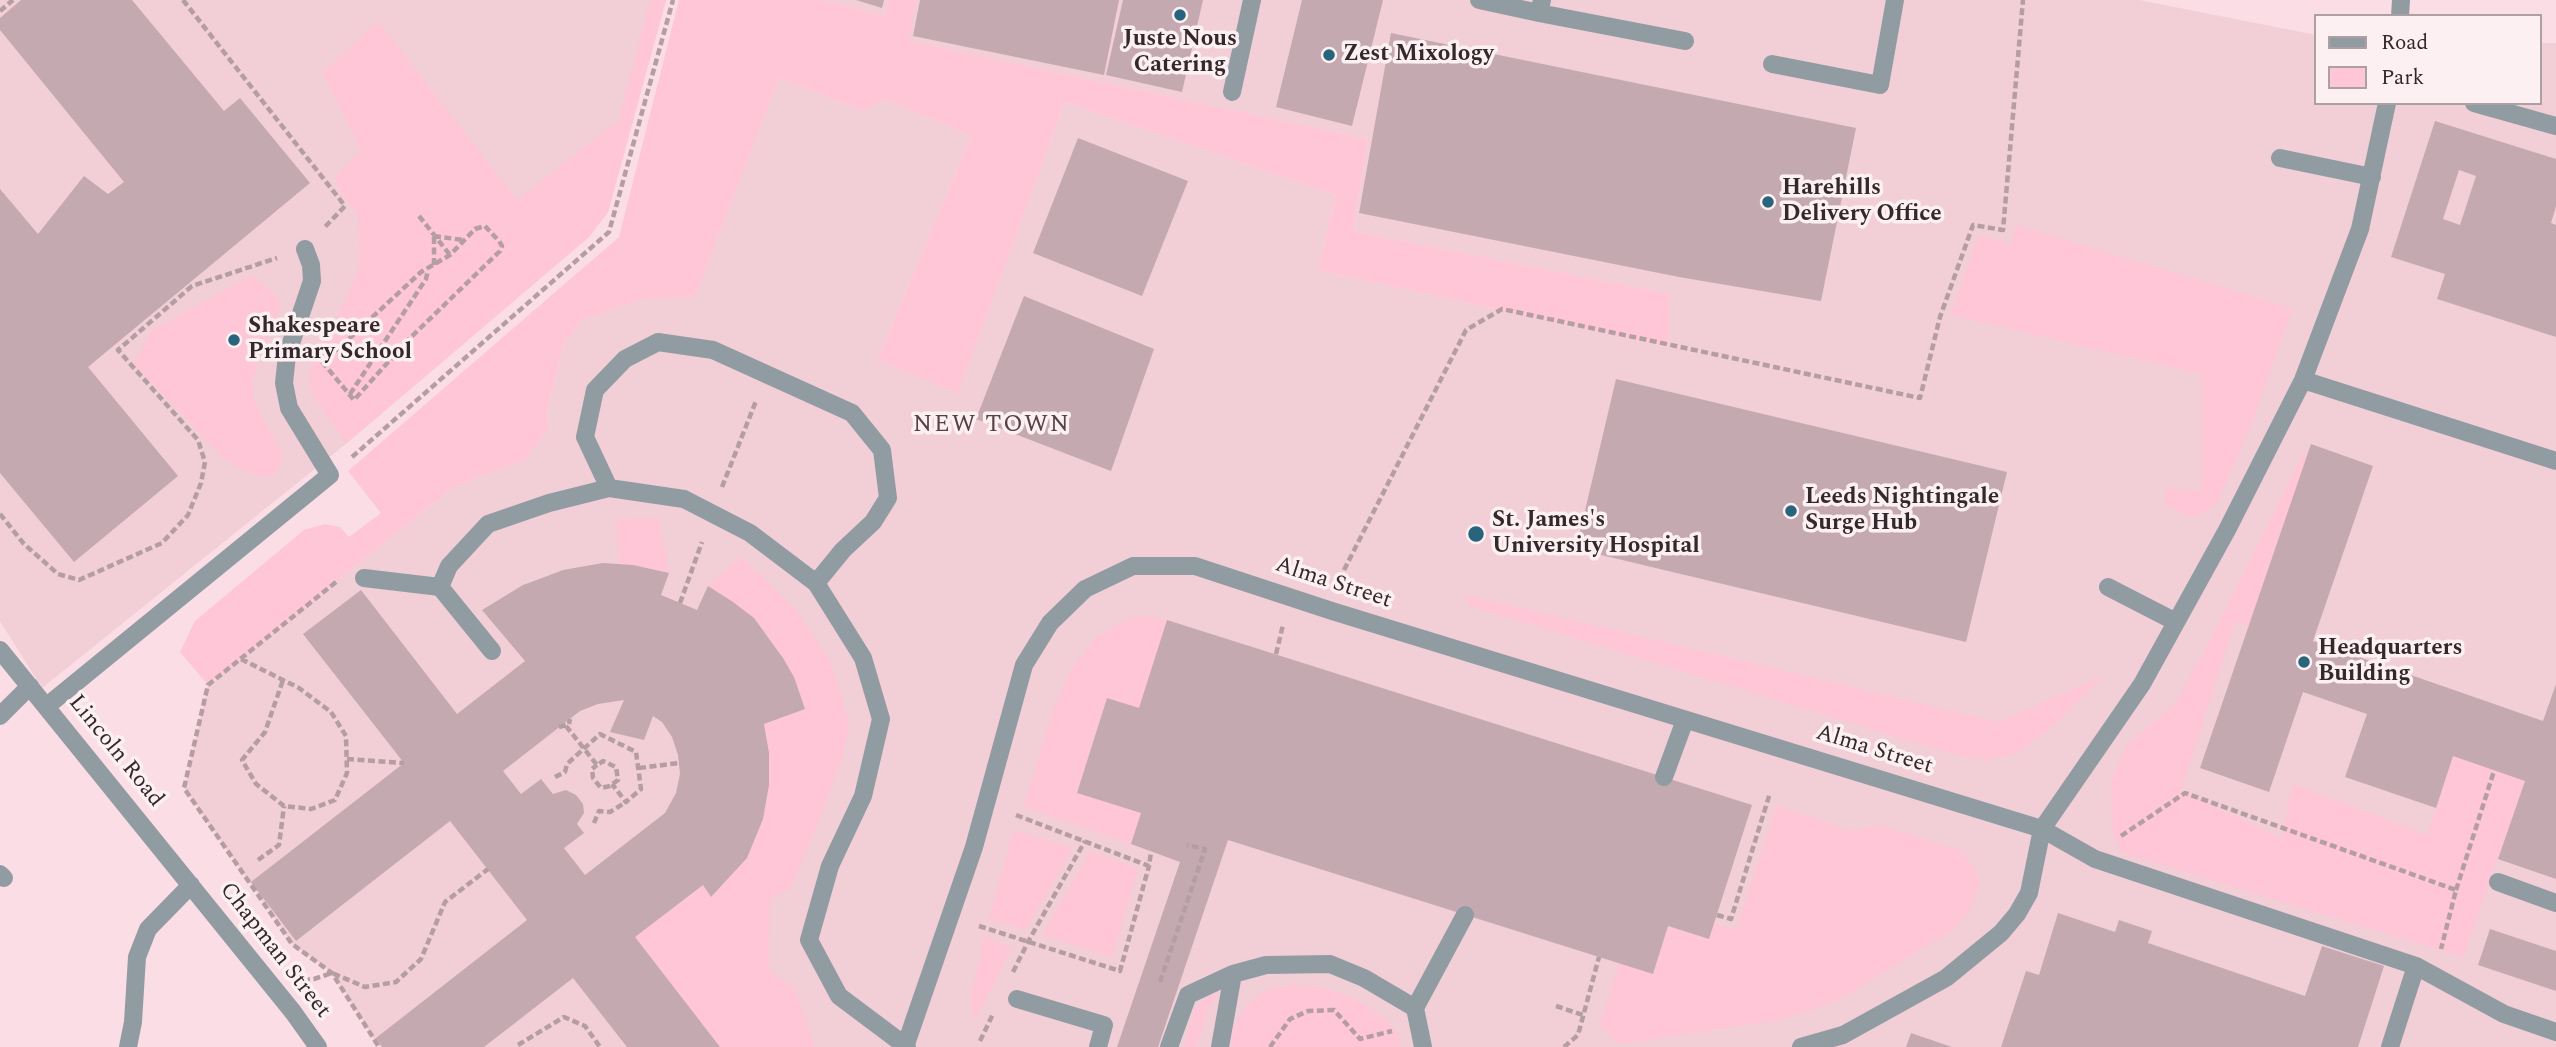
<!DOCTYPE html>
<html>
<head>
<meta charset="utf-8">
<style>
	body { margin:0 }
	#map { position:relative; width:2556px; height:1047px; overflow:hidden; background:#fbdde5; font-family:Spectral,serif }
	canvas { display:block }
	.legend { position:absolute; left:2314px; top:14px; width:228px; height:91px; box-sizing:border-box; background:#fcf0f3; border:2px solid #aca0a3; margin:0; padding:9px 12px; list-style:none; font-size:21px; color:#33282b }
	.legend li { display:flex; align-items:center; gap:14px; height:35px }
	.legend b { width:35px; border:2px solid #aca0a3 }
</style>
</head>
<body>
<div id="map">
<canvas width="2556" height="1047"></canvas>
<ul class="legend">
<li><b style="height:9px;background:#919ca2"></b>Road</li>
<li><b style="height:19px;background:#fec6d6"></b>Park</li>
</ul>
</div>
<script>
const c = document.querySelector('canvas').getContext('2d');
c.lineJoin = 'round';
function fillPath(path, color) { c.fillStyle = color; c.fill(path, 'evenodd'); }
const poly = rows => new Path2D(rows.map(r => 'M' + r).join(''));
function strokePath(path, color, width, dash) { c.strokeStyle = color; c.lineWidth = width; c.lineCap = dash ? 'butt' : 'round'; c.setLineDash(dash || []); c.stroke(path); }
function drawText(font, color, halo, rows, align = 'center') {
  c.font = font + ' Spectral,serif'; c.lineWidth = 7; c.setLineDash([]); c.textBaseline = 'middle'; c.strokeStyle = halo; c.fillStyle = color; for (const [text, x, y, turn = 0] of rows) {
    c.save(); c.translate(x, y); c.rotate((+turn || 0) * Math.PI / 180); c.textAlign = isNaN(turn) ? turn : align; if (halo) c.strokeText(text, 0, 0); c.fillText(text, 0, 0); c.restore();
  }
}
const built = poly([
	[0,0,666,0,608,212,589,237,347,443,42,688,0,621],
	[822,0,889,0,885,16],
	[916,0,2139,0,2316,35,2316,103,2540,103,2540,43,2556,43,2556,1047,379,1047,332,973,292,944,184,788,208,685,452,488,525,459,548,429,547,411,564,343,583,320,642,299,695,296,779,78,863,111,885,99,971,136,877,360,958,392,1065,102,1336,195,1318,270,1668,347,1669,294,1353,231,1368,139,908,41]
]);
const green = poly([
	[650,0,666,0,608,212,589,237,347,443,315,399,308,381,311,367,343,305,360,265,358,215,339,190,335,178,361,150,322,73,378,21,517,200,619,120],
	[679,0,822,0,885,16,889,0,916,0,909,41,1368,139,1353,231,1670,294,1668,347,1318,270,1336,195,1065,102,958,393,877,360,971,136,885,99,863,111,779,78,695,297,642,299,583,320,564,343,547,411,548,429,525,459,452,488,208,685,180,652,195,621,304,530,325,524,340,527,349,537,381,513,348,471,619,237],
	[2016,225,2292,308,2252,422,2217,504,2192,518,2164,504,2167,487,2201,491,2201,374,1951,315,1978,236,2000,240,2012,246],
	[252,275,279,298,281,306,261,352,252,384,254,401,282,453,281,464,276,474,265,478,242,470,222,456,134,364,151,331],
	[2302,455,2307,457,2248,626,2235,621,2181,791,2281,838,2293,784,2428,835,2453,756,2525,781,2463,957,2123,853,2113,834,2111,781,2128,744,2175,704,2208,644],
	[658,518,669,573,620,564,615,519],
	[741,557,797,612,831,662,849,723,843,755,815,830,790,889,770,899,769,969,797,992,814,1047,720,1047,635,937,703,885,711,897,747,858,763,819,769,785,769,753,764,724,805,708,794,677,768,635,753,618,708,586],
	[1463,594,1998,722,2103,676,2057,723,2017,753,1987,760,1962,757,1470,606],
	[1148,615,1167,620,1139,708,1106,699,1077,793,1141,813,1131,844,1024,807,1052,713,1071,669,1097,637,1130,618],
	[1777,805,1849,831,1879,825,1959,850,1974,867,1979,884,1970,910,1954,929,1837,1001,1781,1020,1618,1044,1600,1025,1619,963,1668,926,1709,939,1714,924,1736,930],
	[1014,830,1073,848,1026,929,988,920],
	[1091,851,1138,869,1112,957,1042,935],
	[983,936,1012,948,974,1022,970,1000,981,954],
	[1294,984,1323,988,1350,996,1369,1007,1387,1021,1398,1036,1400,1047,1231,1047,1233,1028,1248,1004,1267,990],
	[1218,992,1208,1011,1196,1047,1184,1047,1195,1008,1205,999]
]);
const building = poly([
	[21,0,132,0,224,111,240,98,310,183,88,367,178,476,74,562,0,473,0,189,38,234,84,176,108,194,124,182,0,30,0,18],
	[856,0,884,0,882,8],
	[920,0,1119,0,1104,75,913,36],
	[1123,0,1203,0,1182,92,1106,75],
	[1302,0,1383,0,1352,126,1276,107],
	[1391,33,1856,128,1821,301,1679,277,1359,213],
	[2435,121,2556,159,2556,206,2551,223,2556,225,2556,337,2437,299,2445,274,2391,257],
	[2459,170,2476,176,2460,225,2443,219],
	[1078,138,1188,181,1142,296,1033,253],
	[1024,296,1154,349,1111,471,976,419],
	[1616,379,2007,472,1966,642,1576,549],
	[2311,444,2373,466,2313,641,2543,721,2556,684,2556,879,2498,859,2525,781,2453,756,2436,808,2345,777,2367,714,2303,692,2269,792,2200,768],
	[603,563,633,565,669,573,661,595,697,610,708,586,733,602,754,618,783,658,794,677,805,709,764,724,769,753,769,785,763,819,747,858,711,897,703,885,635,937,720,1047,627,1047,573,978,484,1047,382,1047,376,1038,527,920,450,821,296,941,251,882,404,763,303,634,361,590,457,714,525,661,482,610,523,585,542,578,563,570],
	[624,700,610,732,644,740,653,716,662,722,672,737,678,755,680,774,676,793,665,813,585,875,564,848,584,833,577,824,584,813,583,804,576,795,566,790,553,794,541,779,521,794,503,771,580,711,598,704],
	[1167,620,1752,805,1709,939,1668,926,1653,974,1228,840,1158,1047,1117,1047,1180,862,1131,844,1141,813,1077,793,1107,698,1139,708],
	[2058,913,2115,932,2119,920,2152,931,2148,943,2305,996,2322,946,2384,966,2358,1047,2001,1047,2026,971,2039,975],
	[2490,929,2556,951,2556,991,2478,965],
	[1911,1033,1952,1047,1906,1047]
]);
const path = poly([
	[183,0,345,206,324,228],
	[0,11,13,0],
	[419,216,450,255],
	[485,226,499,241,502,246,500,251,408,340,354,400,319,358,329,346,337,350,421,272,450,255,475,229,485,226],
	[434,236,463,240],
	[434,237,434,265],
	[350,394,426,279,428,270],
	[352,457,609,232,673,0],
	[722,487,756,401],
	[0,514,24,544,58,574,79,580,162,543,188,515,201,483,205,462,198,440,118,350,192,286,277,258],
	[1344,570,1466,330,1502,309,1920,398,1940,317,1973,225,2003,230,2023,0],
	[336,582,208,685,184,788,292,944,332,973,379,1047],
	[680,603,702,542],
	[1276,654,1283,625],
	[241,659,299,688,331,712,346,736,347,773,335,800,311,809,284,806,256,784,242,760,265,732,283,680],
	[566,726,597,765,603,761,616,767,618,780,610,786,601,788,593,778,592,769,597,765],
	[559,727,569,724,570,719],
	[347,759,404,763],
	[639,768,679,763],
	[555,777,565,772,567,764,600,734,636,752,641,789,626,802,612,784],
	[1016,815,1149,866,1151,852],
	[594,823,599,811,610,812,626,802],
	[2121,836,2185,793,2456,890,2441,949],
	[258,860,279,845,284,806],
	[2456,890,2494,771],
	[1717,915,1731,919,1770,793],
	[979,926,1120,971,1149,866],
	[1013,972,1029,940,1085,841],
	[303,980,314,979,332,973,365,987,396,982,421,959,445,902,488,869],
	[1160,982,1205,849,1187,845],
	[1556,1006,1583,1015],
	[980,1041,993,1014],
	[518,1045,564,1017,585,1026,600,1047],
	[1270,1047,1290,1019,1308,1011,1334,1010,1360,1039,1392,1031],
	[1564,1047,1578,1035,1599,957]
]);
const minor = poly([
	[1479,0,1539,13],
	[1542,0,1539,13,1685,41],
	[2400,16,2401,0],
	[1772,64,1880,85,1895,0],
	[1232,92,1252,0],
	[2474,103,2556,126],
	[2280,158,2372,177],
	[2303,380,2556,461],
	[609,488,585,437,595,390,625,359,658,342,713,350,852,413,882,450,888,498,873,522,843,550,816,583],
	[364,578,440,587],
	[2108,587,2176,622],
	[0,650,293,1012,318,1047],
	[492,651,440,587,449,566,488,524,549,503,609,488,684,499,750,533,816,583,863,658,881,719,863,796,830,866,809,940,839,996,907,1047],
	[47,706,330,475,289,408,284,383,287,355,312,281,311,265,305,249],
	[0,716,30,686],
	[1664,777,1685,720],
	[0,874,4,878],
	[2498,882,2556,903],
	[1233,974,1266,965,1330,964,1364,978,1415,1008,1423,1047],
	[1017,999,1104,1025,1098,1047],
	[1415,1008,1465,915],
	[128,1047,133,1022,137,957,148,929,191,885],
	[905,1047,974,847,1024,665,1050,623,1085,589,1133,566,1195,566,1332,611,2042,829,2095,859,2416,966,2504,1014,2556,1032],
	[1169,1047,1188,995,1233,974,1220,1047],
	[1801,1047,1843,1035,1946,978,2001,933,2017,914,2029,893,2042,829,2142,684,2227,530,2303,380,2360,229,2387,103],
	[2390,1047,2416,966]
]);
const markers = [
	[1180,15,7,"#28647c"],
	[1329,55,7,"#28647c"],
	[1768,202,7,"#28647c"],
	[234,340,7,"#28647c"],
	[1791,511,7,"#28647c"],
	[1476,534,9,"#28647c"],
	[2304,662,7,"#28647c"]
];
const poiNames = [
	["Juste Nous",1180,40,"center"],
	["Catering",1180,66,"center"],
	["Zest Mixology",1343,55],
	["Harehills",1782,189],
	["Delivery Office",1782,215],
	["Shakespeare",248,327],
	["Primary School",248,353],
	["Leeds Nightingale",1805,498],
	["Surge Hub",1805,524],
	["St. James's",1492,521],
	["University Hospital",1492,547],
	["Headquarters",2318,649],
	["Building",2318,675]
];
const streetNames = [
	["Alma Street",1333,584,18],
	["Alma Street",1874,751,17],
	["Lincoln Road",115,752,51],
	["Chapman Street",274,951,52]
];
const neighbourhoodNames = [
	["NEW TOWN",992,426]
];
fillPath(built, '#f2ced7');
fillPath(green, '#fec6d6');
fillPath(building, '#c5a9b1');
strokePath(path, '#b49da3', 4.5, [7, 3.5]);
strokePath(minor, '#919ca2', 18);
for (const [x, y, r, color] of markers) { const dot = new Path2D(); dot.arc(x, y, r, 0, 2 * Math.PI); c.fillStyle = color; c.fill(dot); strokePath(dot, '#fcf0f3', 2.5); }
drawText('bold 23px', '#33282b', '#fcf0f3', poiNames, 'left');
drawText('23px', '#33282b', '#fcf0f3', streetNames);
c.letterSpacing = '2px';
drawText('24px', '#584047', '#fcf0f3', neighbourhoodNames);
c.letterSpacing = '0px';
</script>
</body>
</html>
